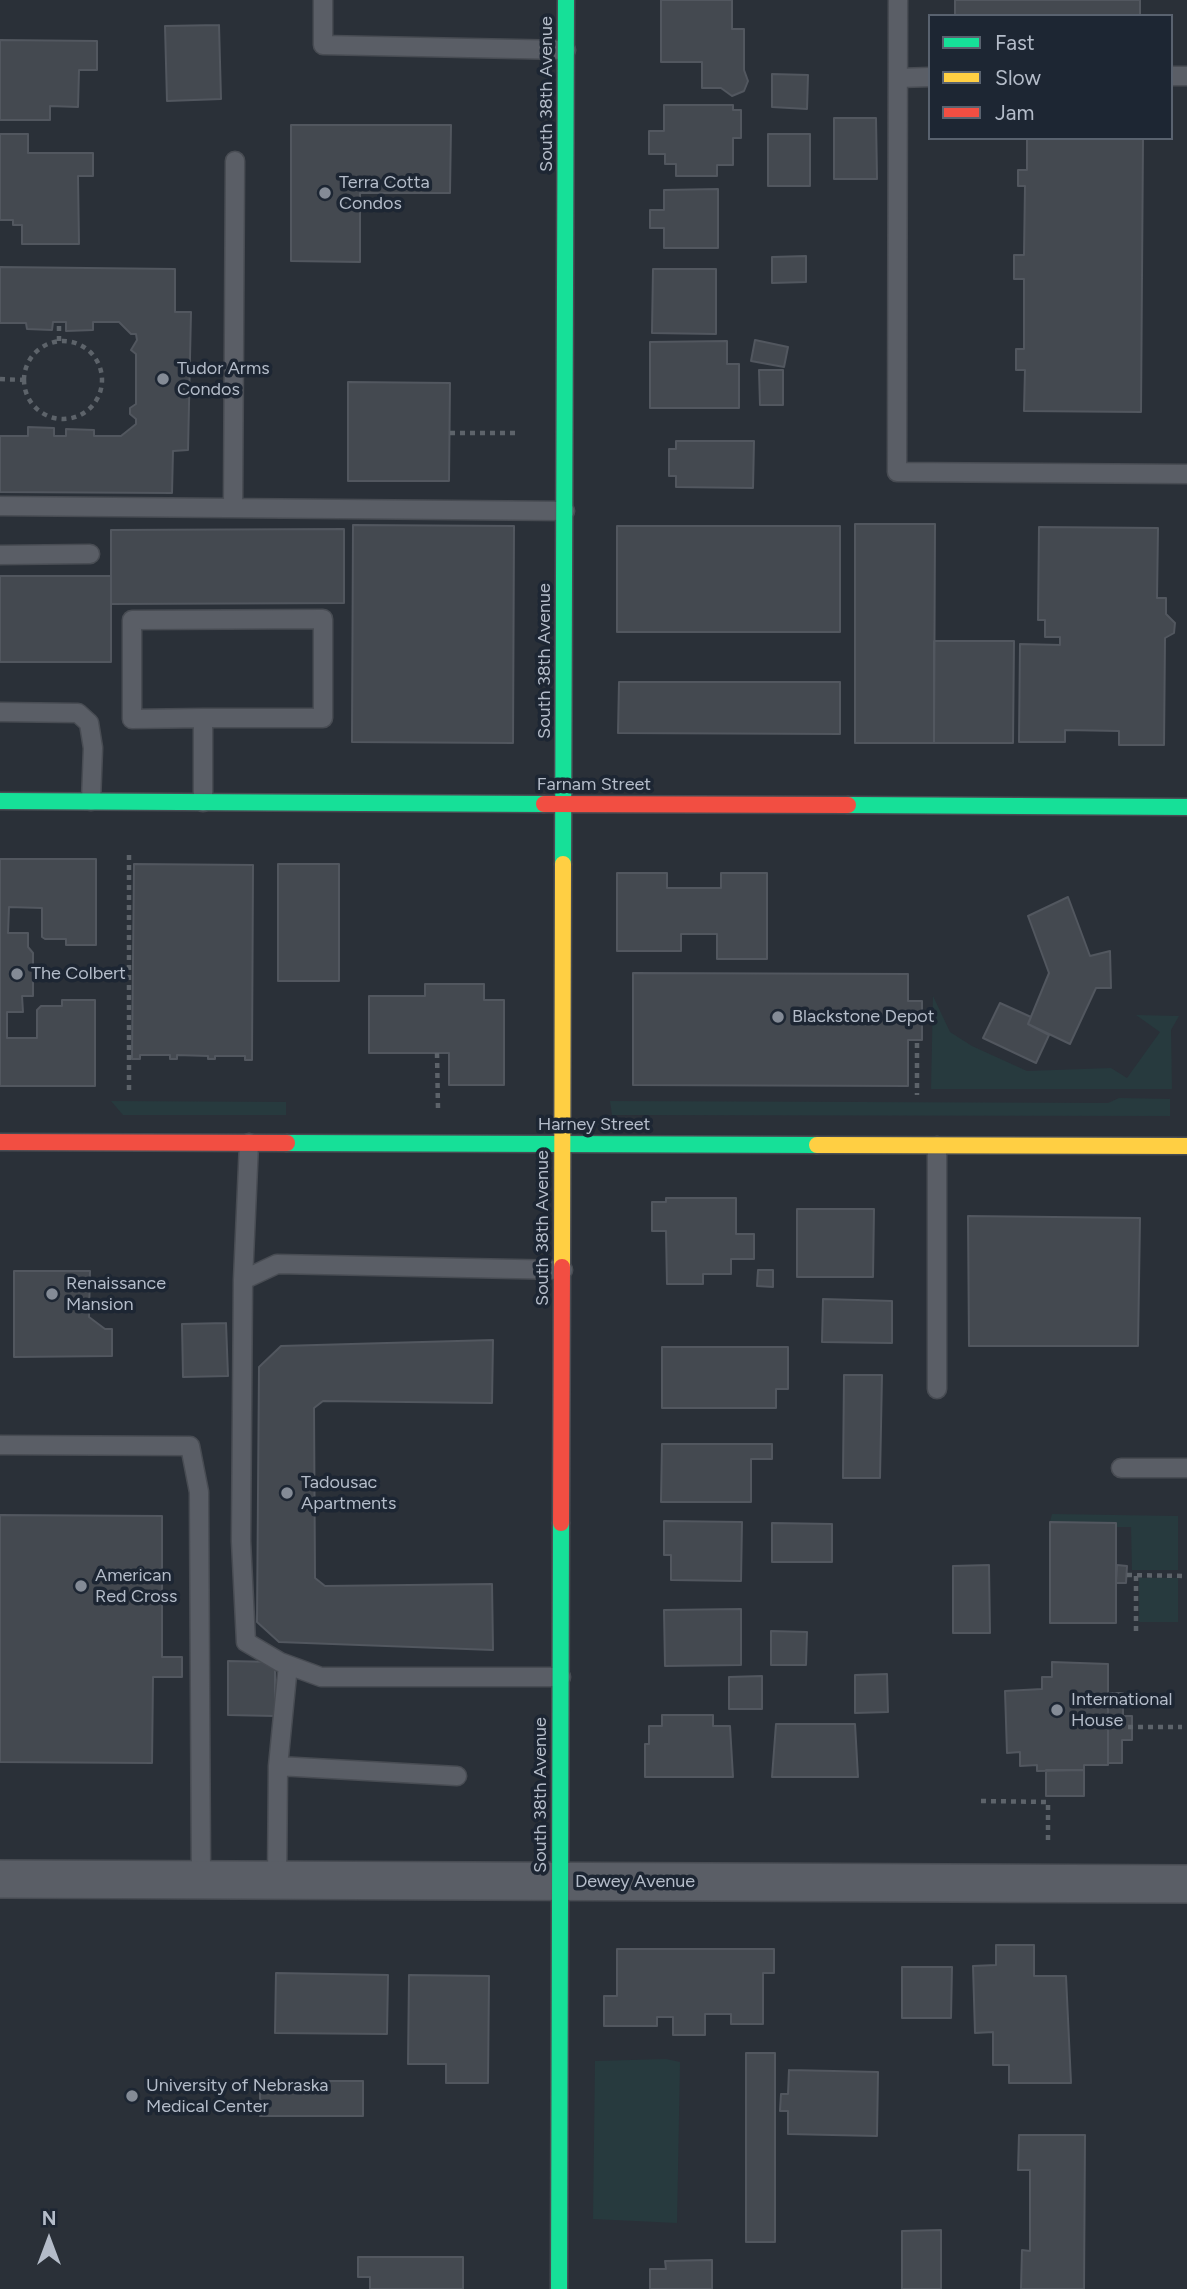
<!DOCTYPE html>
<html>
<head>
<meta charset="utf-8">
<style>
	body { margin:0 }
	#map { position:relative; width:1187px; height:2289px; overflow:hidden; background:#2a3038; font-family:Figtree,sans-serif }
	canvas { display:block }
	.legend { position:absolute; left:928px; top:14px; width:245px; height:126px; box-sizing:border-box; background:#1d2633; border:2px solid #59626f; margin:0; padding:9px 12px; list-style:none; font-size:21px; color:#b4bcc9 }
	.legend li { display:flex; align-items:center; gap:14px; height:35px }
	.legend b { width:35px; border:2px solid #59626f }
	.north { position:absolute; left:14px; top:2205px; width:70px; height:70px; -webkit-text-stroke:5px #1d2633; paint-order:stroke; rotate:0deg; font-size:19px; font-weight:700; line-height:28px; text-align:center; color:#b4bcc9 }
	.north::after { content:''; display:block; margin:auto; width:24px; height:32px; background:#b4bcc9; clip-path:polygon(50% 0,100% 100%,50% 72%,0 100%) }
</style>
</head>
<body>
<div id="map">
<canvas width="1187" height="2289"></canvas>
<ul class="legend">
<li><b style="height:9px;background:#16e098"></b>Fast</li>
<li><b style="height:9px;background:#ffcf43"></b>Slow</li>
<li><b style="height:9px;background:#f24e42"></b>Jam</li>
</ul>
<div class="north">N</div>
</div>
<script>
const c = document.querySelector('canvas').getContext('2d');
c.lineJoin = 'round';
function fillPath(path, color) { c.fillStyle = color; c.fill(path, 'evenodd'); }
const poly = rows => new Path2D(rows.map(r => 'M' + r).join(''));
function strokePath(path, color, width, dash) { c.strokeStyle = color; c.lineWidth = width; c.lineCap = dash ? 'butt' : 'round'; c.setLineDash(dash || []); c.stroke(path); }
function drawText(font, color, halo, rows, align = 'center') {
  c.font = font + ' Figtree,sans-serif'; c.lineWidth = 7; c.setLineDash([]); c.textBaseline = 'middle'; c.strokeStyle = halo; c.fillStyle = color; for (const [text, x, y, turn = 0] of rows) {
    c.save(); c.translate(x, y); c.rotate((+turn || 0) * Math.PI / 180); c.textAlign = isNaN(turn) ? turn : align; if (halo) c.strokeText(text, 0, 0); c.fillText(text, 0, 0); c.restore();
  }
}
const green = poly([
	[933,996,950,1032,972,1046,1027,1071,1111,1068,1127,1078,1160,1032,1136,1015,1179,1016,1171,1030,1172,1089,931,1089],
	[1119,1098,1170,1099,1170,1116,612,1115,610,1101,1108,1103],
	[111,1101,286,1102,286,1115,123,1115],
	[1052,1514,1178,1516,1178,1570,1132,1570,1131,1527,1116,1527,1116,1523,1050,1522],
	[1139,1578,1178,1578,1178,1622,1139,1622],
	[666,2059,680,2062,677,2223,593,2219,595,2061]
]);
const building = poly([
	[661,0,732,0,732,29,744,29,744,70,748,81,744,91,732,96,721,88,702,88,702,62,661,62,661,0],
	[955,0,1140,0,1140,16,955,16,955,0],
	[219,25,221,99,167,101,165,26,219,25],
	[0,40,97,41,97,70,79,70,78,107,50,106,50,120,0,120,0,40],
	[772,74,808,75,807,109,772,107,772,74],
	[664,105,733,105,733,110,741,110,741,138,733,138,733,165,717,165,717,176,676,176,676,164,665,164,665,154,649,154,649,131,664,131,664,105],
	[834,118,876,118,877,179,834,179,834,118],
	[291,125,451,125,450,193,360,193,360,262,291,261,291,125],
	[0,134,28,134,28,153,93,153,93,176,78,176,79,244,22,244,22,225,13,225,13,220,0,220,0,134],
	[768,134,810,134,810,186,768,186,768,134],
	[1027,138,1143,138,1141,412,1024,411,1025,370,1016,370,1016,349,1024,349,1024,279,1014,279,1014,255,1024,255,1025,186,1018,186,1018,170,1027,170,1027,138],
	[718,189,718,248,664,248,664,228,650,228,650,210,664,210,664,190,718,189],
	[806,256,806,282,772,283,772,257,806,256],
	[0,267,175,269,175,312,191,312,188,450,173,451,172,493,0,492,0,436,28,436,28,427,54,428,54,436,66,436,66,429,94,430,94,436,121,436,136,424,136,419,130,414,130,408,136,404,136,354,131,350,137,340,136,334,131,334,119,322,93,322,93,330,66,331,66,322,53,322,52,330,27,329,26,323,0,323,0,267],
	[653,269,716,269,716,334,652,333,653,269],
	[755,340,788,347,784,367,751,361,755,340],
	[727,341,727,364,739,364,739,408,650,408,650,342,727,341],
	[759,370,783,370,783,405,760,405,759,370],
	[348,382,450,383,449,481,348,481,348,382],
	[676,441,754,441,753,488,676,487,676,476,669,476,669,449,676,449,676,441],
	[855,524,935,524,934,743,855,743,855,524],
	[353,525,514,526,513,743,352,742,353,525],
	[617,526,840,526,840,632,617,632,617,526],
	[1039,527,1158,528,1157,598,1166,598,1166,614,1175,623,1174,633,1165,638,1164,745,1119,745,1119,731,1065,730,1065,742,1019,742,1020,644,1060,645,1060,637,1045,637,1045,620,1038,620,1039,527],
	[344,529,344,603,111,604,111,530,344,529],
	[0,576,111,576,111,662,0,662,0,576],
	[934,641,1014,641,1013,743,934,743,934,641],
	[619,682,840,682,840,734,618,733,619,682],
	[0,859,96,859,96,945,66,945,66,939,45,939,42,937,42,908,9,907,8,933,28,933,28,947,33,953,33,996,22,996,23,1012,7,1012,7,1038,37,1038,37,1010,41,1006,62,1006,62,1000,95,1000,95,1086,0,1086,0,859],
	[134,864,253,865,252,1060,245,1060,245,1056,215,1056,215,1059,208,1059,208,1056,177,1055,177,1059,170,1059,170,1055,140,1055,140,1059,132,1059,134,864],
	[278,864,339,864,339,981,278,981,278,864],
	[617,873,667,873,667,888,721,888,721,873,767,873,767,959,717,959,717,934,681,934,681,951,617,951,617,873],
	[1068,897,1090,956,1110,951,1111,988,1096,988,1070,1044,1028,1024,1049,973,1028,916,1068,897],
	[633,973,908,974,908,1001,922,1001,922,1040,908,1040,908,1086,633,1085,633,973],
	[425,984,484,984,484,1000,504,1000,504,1085,449,1085,449,1053,369,1053,369,996,425,996,425,984],
	[1000,1003,1031,1017,1028,1024,1049,1035,1036,1063,983,1038,1000,1003],
	[666,1198,736,1198,736,1234,754,1234,754,1259,731,1259,731,1274,703,1274,703,1284,667,1284,666,1231,652,1231,652,1202,666,1202,666,1198],
	[797,1209,874,1209,873,1277,797,1277,797,1209],
	[968,1216,1140,1218,1138,1346,969,1346,968,1216],
	[758,1270,773,1270,773,1287,757,1286,758,1270],
	[14,1271,90,1271,89,1317,105,1329,112,1329,112,1356,14,1357,14,1271],
	[823,1299,892,1301,892,1343,822,1342,823,1299],
	[226,1323,228,1376,183,1377,182,1324,226,1323],
	[493,1340,492,1403,323,1401,314,1408,315,1578,325,1586,492,1584,493,1650,279,1642,257,1622,259,1367,281,1346,493,1340],
	[662,1347,788,1347,788,1389,776,1389,776,1408,662,1408,662,1347],
	[844,1375,882,1375,880,1478,843,1478,844,1375],
	[662,1444,772,1444,772,1459,751,1459,751,1502,661,1502,662,1444],
	[0,1515,162,1516,162,1657,182,1657,182,1677,153,1677,152,1763,0,1762,0,1515],
	[664,1521,742,1522,741,1581,671,1580,671,1555,664,1555,664,1521],
	[1050,1522,1116,1523,1116,1623,1050,1623,1050,1522],
	[772,1523,832,1524,832,1562,772,1562,772,1523],
	[989,1565,990,1633,953,1633,953,1566,989,1565],
	[1117,1565,1127,1566,1126,1583,1116,1583,1117,1565],
	[741,1609,741,1665,665,1666,664,1610,741,1609],
	[771,1631,807,1632,806,1665,771,1665,771,1631],
	[228,1661,275,1662,275,1716,228,1715,228,1661],
	[1052,1662,1108,1664,1108,1765,1084,1765,1084,1770,1037,1771,1037,1765,1020,1766,1020,1752,1007,1753,1005,1691,1042,1689,1042,1677,1052,1677,1052,1662],
	[887,1674,888,1712,855,1713,855,1675,887,1674],
	[762,1676,762,1709,729,1709,729,1677,762,1676],
	[1108,1693,1123,1693,1123,1716,1132,1716,1132,1740,1122,1740,1122,1763,1108,1763,1108,1693],
	[662,1715,713,1715,713,1726,730,1726,733,1777,645,1777,645,1744,649,1744,649,1726,662,1726,662,1715],
	[776,1724,855,1724,858,1777,772,1777,776,1724],
	[1046,1770,1084,1770,1084,1796,1046,1796,1046,1770],
	[996,1945,1034,1945,1034,1976,1066,1976,1071,2083,1009,2083,1009,2065,993,2065,993,2032,975,2033,973,1966,996,1965,996,1945],
	[617,1949,774,1949,774,1973,763,1973,763,2024,731,2024,731,2014,705,2014,705,2035,673,2035,673,2017,657,2017,657,2026,604,2026,604,1996,617,1996,617,1949],
	[902,1967,952,1967,951,2018,902,2018,902,1967],
	[276,1973,388,1975,387,2034,275,2033,276,1973],
	[409,1975,489,1976,488,2083,446,2083,446,2064,408,2064,409,1975],
	[746,2053,775,2053,775,2242,746,2242,746,2053],
	[789,2070,878,2072,877,2136,788,2134,788,2111,780,2111,781,2094,788,2094,789,2070],
	[260,2081,363,2081,363,2116,260,2116,260,2081],
	[1019,2135,1085,2135,1084,2289,1021,2289,1022,2250,1030,2251,1030,2170,1018,2170,1019,2135],
	[941,2230,941,2289,902,2289,902,2231,941,2230],
	[358,2257,463,2257,463,2289,370,2289,370,2277,358,2277,358,2257],
	[712,2260,712,2289,650,2289,650,2269,666,2269,665,2261,712,2260]
]);
const path = poly([
	'24 380a39 39 0 1 1 78 0a39 39 0 1 1-78 0Z',
	[59,341,59,322],
	[0,379,24,380],
	[450,433,520,433],
	[129,855,129,1093],
	[917,1043,917,1095],
	[437,1053,438,1108],
	[1127,1575,1187,1576],
	[1136,1631,1136,1575],
	[1108,1727,1182,1727],
	[981,1801,1048,1802,1048,1841]
]);
const lane = poly([
	[323,0,323,45,566,50],
	[898,0,897,472,1187,474],
	[1171,76,1187,76],
	[898,78,930,77],
	[0,506,565,511],
	[233,508,235,161],
	[0,555,90,554],
	[0,712,78,713,89,723,93,748,91,801],
	[203,802,203,718,132,719,132,620,323,619,323,718,203,718],
	[937,1146,937,1389],
	[243,1280,249,1143],
	[0,1445,190,1446,199,1492,201,1880],
	[1121,1468,1187,1468],
	[288,1665,278,1766,457,1776],
	[561,1677,321,1677,280,1662,246,1642,241,1541,243,1280,277,1264,563,1270],
	[277,1881,278,1766]
]);
const street = poly([
	[0,1879,1187,1884]
]);
const fast = poly([
	[0,801,544,804],
	[848,805,1187,807],
	[563,864,566,0],
	[287,1143,817,1145],
	[559,2289,561,1523]
]);
const slow = poly([
	[817,1145,1187,1146],
	[562,1267,563,864]
]);
const jam = poly([
	[544,804,848,805],
	[0,1142,287,1143],
	[561,1523,562,1267]
]);
const markers = [
	[325,193,7,"#848b96"],
	[163,379,7,"#848b96"],
	[17,974,7,"#848b96"],
	[778,1017,7,"#848b96"],
	[52,1294,7,"#848b96"],
	[287,1493,7,"#848b96"],
	[81,1586,7,"#848b96"],
	[1057,1710,7,"#848b96"],
	[132,2096,7,"#848b96"]
];
const streetNames = [
	["South 38th Avenue",547,94,-90],
	["South 38th Avenue",545,661,-90],
	["Farnam Street",594,785],
	["Harney Street",594,1125],
	["South 38th Avenue",543,1228,-90],
	["South 38th Avenue",541,1795,-90],
	["Dewey Avenue",635,1882]
];
const poiNames = [
	["Terra Cotta",339,183],
	["Condos",339,204],
	["Tudor Arms",177,369],
	["Condos",177,390],
	["The Colbert",31,974],
	["Blackstone Depot",792,1017],
	["Renaissance",66,1284],
	["Mansion",66,1305],
	["Tadousac",301,1483],
	["Apartments",301,1504],
	["American",95,1576],
	["Red Cross",95,1597],
	["International",1071,1700],
	["House",1071,1721],
	["University of Nebraska",146,2086],
	["Medical Center",146,2107]
];
fillPath(green, '#273a3e');
fillPath(building, '#444950');
strokePath(building, '#52575f', 2);
strokePath(lane, '#484c53', 21);
strokePath(street, '#484c53', 40);
strokePath(fast, '#484c53', 19);
strokePath(slow, '#484c53', 19);
strokePath(jam, '#484c53', 19);
strokePath(path, '#5d636a', 4.5, [5, 5]);
strokePath(lane, '#5a5e66', 18);
strokePath(street, '#5a5e66', 37);
strokePath(fast, '#16e098', 16);
strokePath(slow, '#ffcf43', 16);
strokePath(jam, '#f24e42', 16);
for (const [x, y, r, color] of markers) { const dot = new Path2D(); dot.arc(x, y, r, 0, 2 * Math.PI); c.fillStyle = color; c.fill(dot); strokePath(dot, '#1d2633', 2.5); }
drawText('18px', '#b4bcc9', '#1d2633', streetNames);
drawText('18px', '#b4bcc9', '#1d2633', poiNames, 'left');
</script>
</body>
</html>
